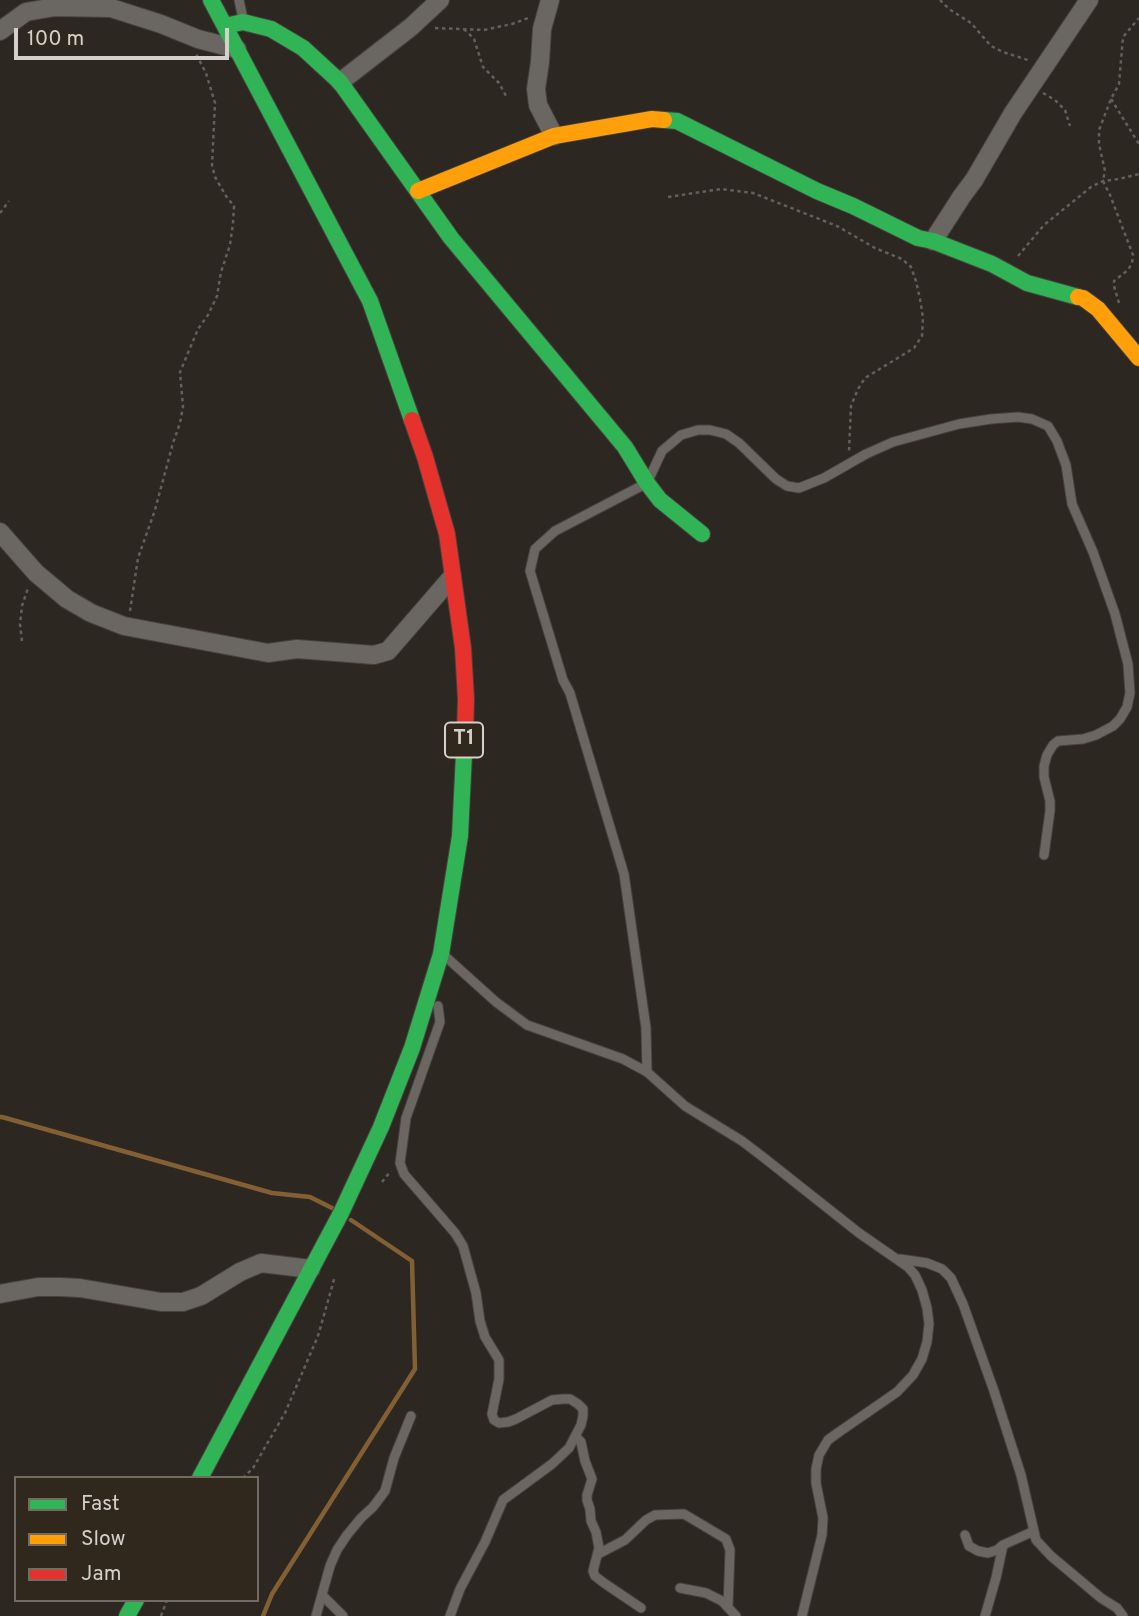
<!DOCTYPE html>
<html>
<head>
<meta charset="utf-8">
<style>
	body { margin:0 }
	#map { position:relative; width:1139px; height:1616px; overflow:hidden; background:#2c2721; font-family:Overpass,sans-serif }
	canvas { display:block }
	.legend { position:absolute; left:14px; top:1476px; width:245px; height:126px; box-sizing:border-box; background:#30271d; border:2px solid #726b62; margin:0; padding:9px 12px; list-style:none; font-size:21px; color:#d6d0ca }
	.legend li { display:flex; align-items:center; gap:14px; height:35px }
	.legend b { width:35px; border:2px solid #726b62 }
	.scale { position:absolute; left:14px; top:28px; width:215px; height:32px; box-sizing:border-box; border:4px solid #d6d0ca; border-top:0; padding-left:9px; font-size:21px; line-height:24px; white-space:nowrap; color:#d6d0ca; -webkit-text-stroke:5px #30271d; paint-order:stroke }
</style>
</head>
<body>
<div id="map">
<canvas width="1139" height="1616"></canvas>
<ul class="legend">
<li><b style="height:9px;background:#30b455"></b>Fast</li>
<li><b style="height:9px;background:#ff9f0a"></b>Slow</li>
<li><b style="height:9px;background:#e5322d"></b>Jam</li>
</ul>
<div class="scale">100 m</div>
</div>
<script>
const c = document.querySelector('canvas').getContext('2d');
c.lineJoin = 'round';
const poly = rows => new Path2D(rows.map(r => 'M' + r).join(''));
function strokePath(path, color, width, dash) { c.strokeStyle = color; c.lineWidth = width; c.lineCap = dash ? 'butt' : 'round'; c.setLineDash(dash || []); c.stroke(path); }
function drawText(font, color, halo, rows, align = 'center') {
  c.font = font + ' Overpass,sans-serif'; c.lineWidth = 5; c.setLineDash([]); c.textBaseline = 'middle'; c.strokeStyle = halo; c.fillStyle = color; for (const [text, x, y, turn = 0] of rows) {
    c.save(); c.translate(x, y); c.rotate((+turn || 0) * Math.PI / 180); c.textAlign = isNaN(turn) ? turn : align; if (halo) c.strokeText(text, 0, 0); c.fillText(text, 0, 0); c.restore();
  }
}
const stream = poly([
	[0,1117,2,1117,272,1193,310,1197,332,1208],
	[263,1616,272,1594,415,1369,412,1261,351,1220]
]);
const path = poly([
	[940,0,949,9,971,23,991,46,1003,52,1031,61],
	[435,28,484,30,512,24,528,18],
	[464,29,474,39,483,67,499,83,506,96],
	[1043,93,1055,100,1065,110,1070,126],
	[1111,99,1139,144],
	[668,197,721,189,753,193,837,226,875,248,902,259,911,267,916,281,920,299,923,318,922,336,914,348,865,378,858,389,851,406,849,451],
	[0,213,9,201],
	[1018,256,1044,225,1091,187,1103,181,1119,179,1139,174],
	[1119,303,1114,286,1114,281,1128,270,1132,263,1133,255,1110,195,1103,181,1105,171,1099,144,1099,130,1111,99,1119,84,1123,37,1139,18],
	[130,611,138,558,155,510,173,443,180,423,183,407,180,372,198,329,208,315,217,296,221,272,230,245,233,223,234,206,226,196,215,177,212,165,215,103,206,73,196,54],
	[22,641,20,624,22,606,28,588],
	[382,1182,391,1171],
	[243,1478,253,1468,285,1413,318,1336,335,1276],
	[161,1616,167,1600]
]);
const lane = poly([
	[239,0,243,19],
	[446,957,496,1002,527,1025,623,1059,647,1072,685,1106,742,1141,763,1157,859,1233,908,1267,915,1275,922,1290,927,1308,929,1324,927,1342,922,1359,913,1375,897,1392,839,1432,828,1440,819,1455,816,1469,816,1483,823,1518,822,1535,802,1616],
	[438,1006,440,1022,406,1118,400,1163,404,1174,455,1233,463,1246,476,1293,480,1321,485,1337,499,1360,499,1379,492,1414,494,1420,499,1423,508,1422,516,1419,552,1400,563,1399,570,1399,578,1404,583,1409,583,1416,581,1425,569,1448,552,1464,503,1500,485,1542,460,1589,450,1616],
	[647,1072,646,1028,624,874,570,693,563,680,530,571,535,549,555,531,647,483,662,451,681,435,698,430,710,430,726,434,739,443,776,479,787,486,799,488,824,478,866,454,893,442,959,424,991,419,1018,417,1032,419,1048,426,1057,441,1066,465,1072,504,1093,552,1115,614,1128,664,1130,693,1127,707,1120,719,1113,726,1096,735,1083,739,1058,741,1053,745,1047,755,1044,766,1044,777,1050,801,1050,811,1044,855],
	[900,1259,927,1263,942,1269,951,1278,963,1304,994,1391,1021,1475,1036,1540,1051,1556,1101,1598,1117,1608,1123,1616],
	[576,1437,581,1442,585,1461,592,1479,587,1495,587,1500,590,1509,591,1521,596,1532,599,1548,593,1571,595,1576,604,1583,641,1608],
	[965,1535,969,1546,978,1551,988,1553,997,1550,1003,1545,1034,1531],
	[598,1554,625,1540,646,1520,655,1515,684,1514,726,1539,730,1550,728,1607],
	[680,1588,706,1593,722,1601,736,1616],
	[322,1595,343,1616],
	[316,1616,330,1566,337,1550,347,1535,361,1518,373,1507,385,1491,394,1458,411,1416],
	[985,1616,996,1578,1003,1545]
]);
const street = poly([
	[550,0,542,29,540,62,536,89,538,105,554,136],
	[0,31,26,12,55,7,111,8,161,24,198,39,237,49],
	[340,82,411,27,440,0],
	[933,241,962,196,974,180,1013,113,1089,0],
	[0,532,36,573,67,599,91,613,124,626,268,653,297,649,374,655,388,651,452,577],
	[0,1294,38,1287,60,1287,80,1288,161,1302,183,1302,201,1296,240,1272,261,1263,311,1269]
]);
const fast = poly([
	[211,0,370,301,412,420],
	[225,26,243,22,271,29,303,48,340,82,451,238,625,447,647,483,660,500,702,534],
	[664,120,677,121,817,191,853,206,918,238,933,241,992,264,1027,283,1078,297],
	[200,1478,341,1213,381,1127,412,1048,441,954,460,836,465,733],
	[127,1616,136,1600]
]);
const slow = poly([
	[418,191,554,136,652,119,664,120],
	[1078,297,1083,298,1098,309,1139,358]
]);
const jam = poly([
	[412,420,425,457,447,534,463,648,466,699,465,733]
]);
const shields = [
	[464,740,38]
];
const shieldNames = [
	["T1",464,740]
];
strokePath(stream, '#836033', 4.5);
strokePath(lane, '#46423e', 11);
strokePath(street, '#46423e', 20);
strokePath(fast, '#46423e', 18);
strokePath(slow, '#46423e', 18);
strokePath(jam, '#46423e', 18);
strokePath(path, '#63605c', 2.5, [3.5, 3.5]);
strokePath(lane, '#6a6662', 9);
strokePath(street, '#6a6662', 18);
strokePath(fast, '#30b455', 16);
strokePath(slow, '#ff9f0a', 16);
strokePath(jam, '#e5322d', 16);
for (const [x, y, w] of shields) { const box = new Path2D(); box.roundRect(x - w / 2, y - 17.5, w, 35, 5); c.fillStyle = '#30271d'; c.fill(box); strokePath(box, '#d6d0ca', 2); }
drawText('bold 21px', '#d6d0ca', null, shieldNames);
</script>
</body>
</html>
